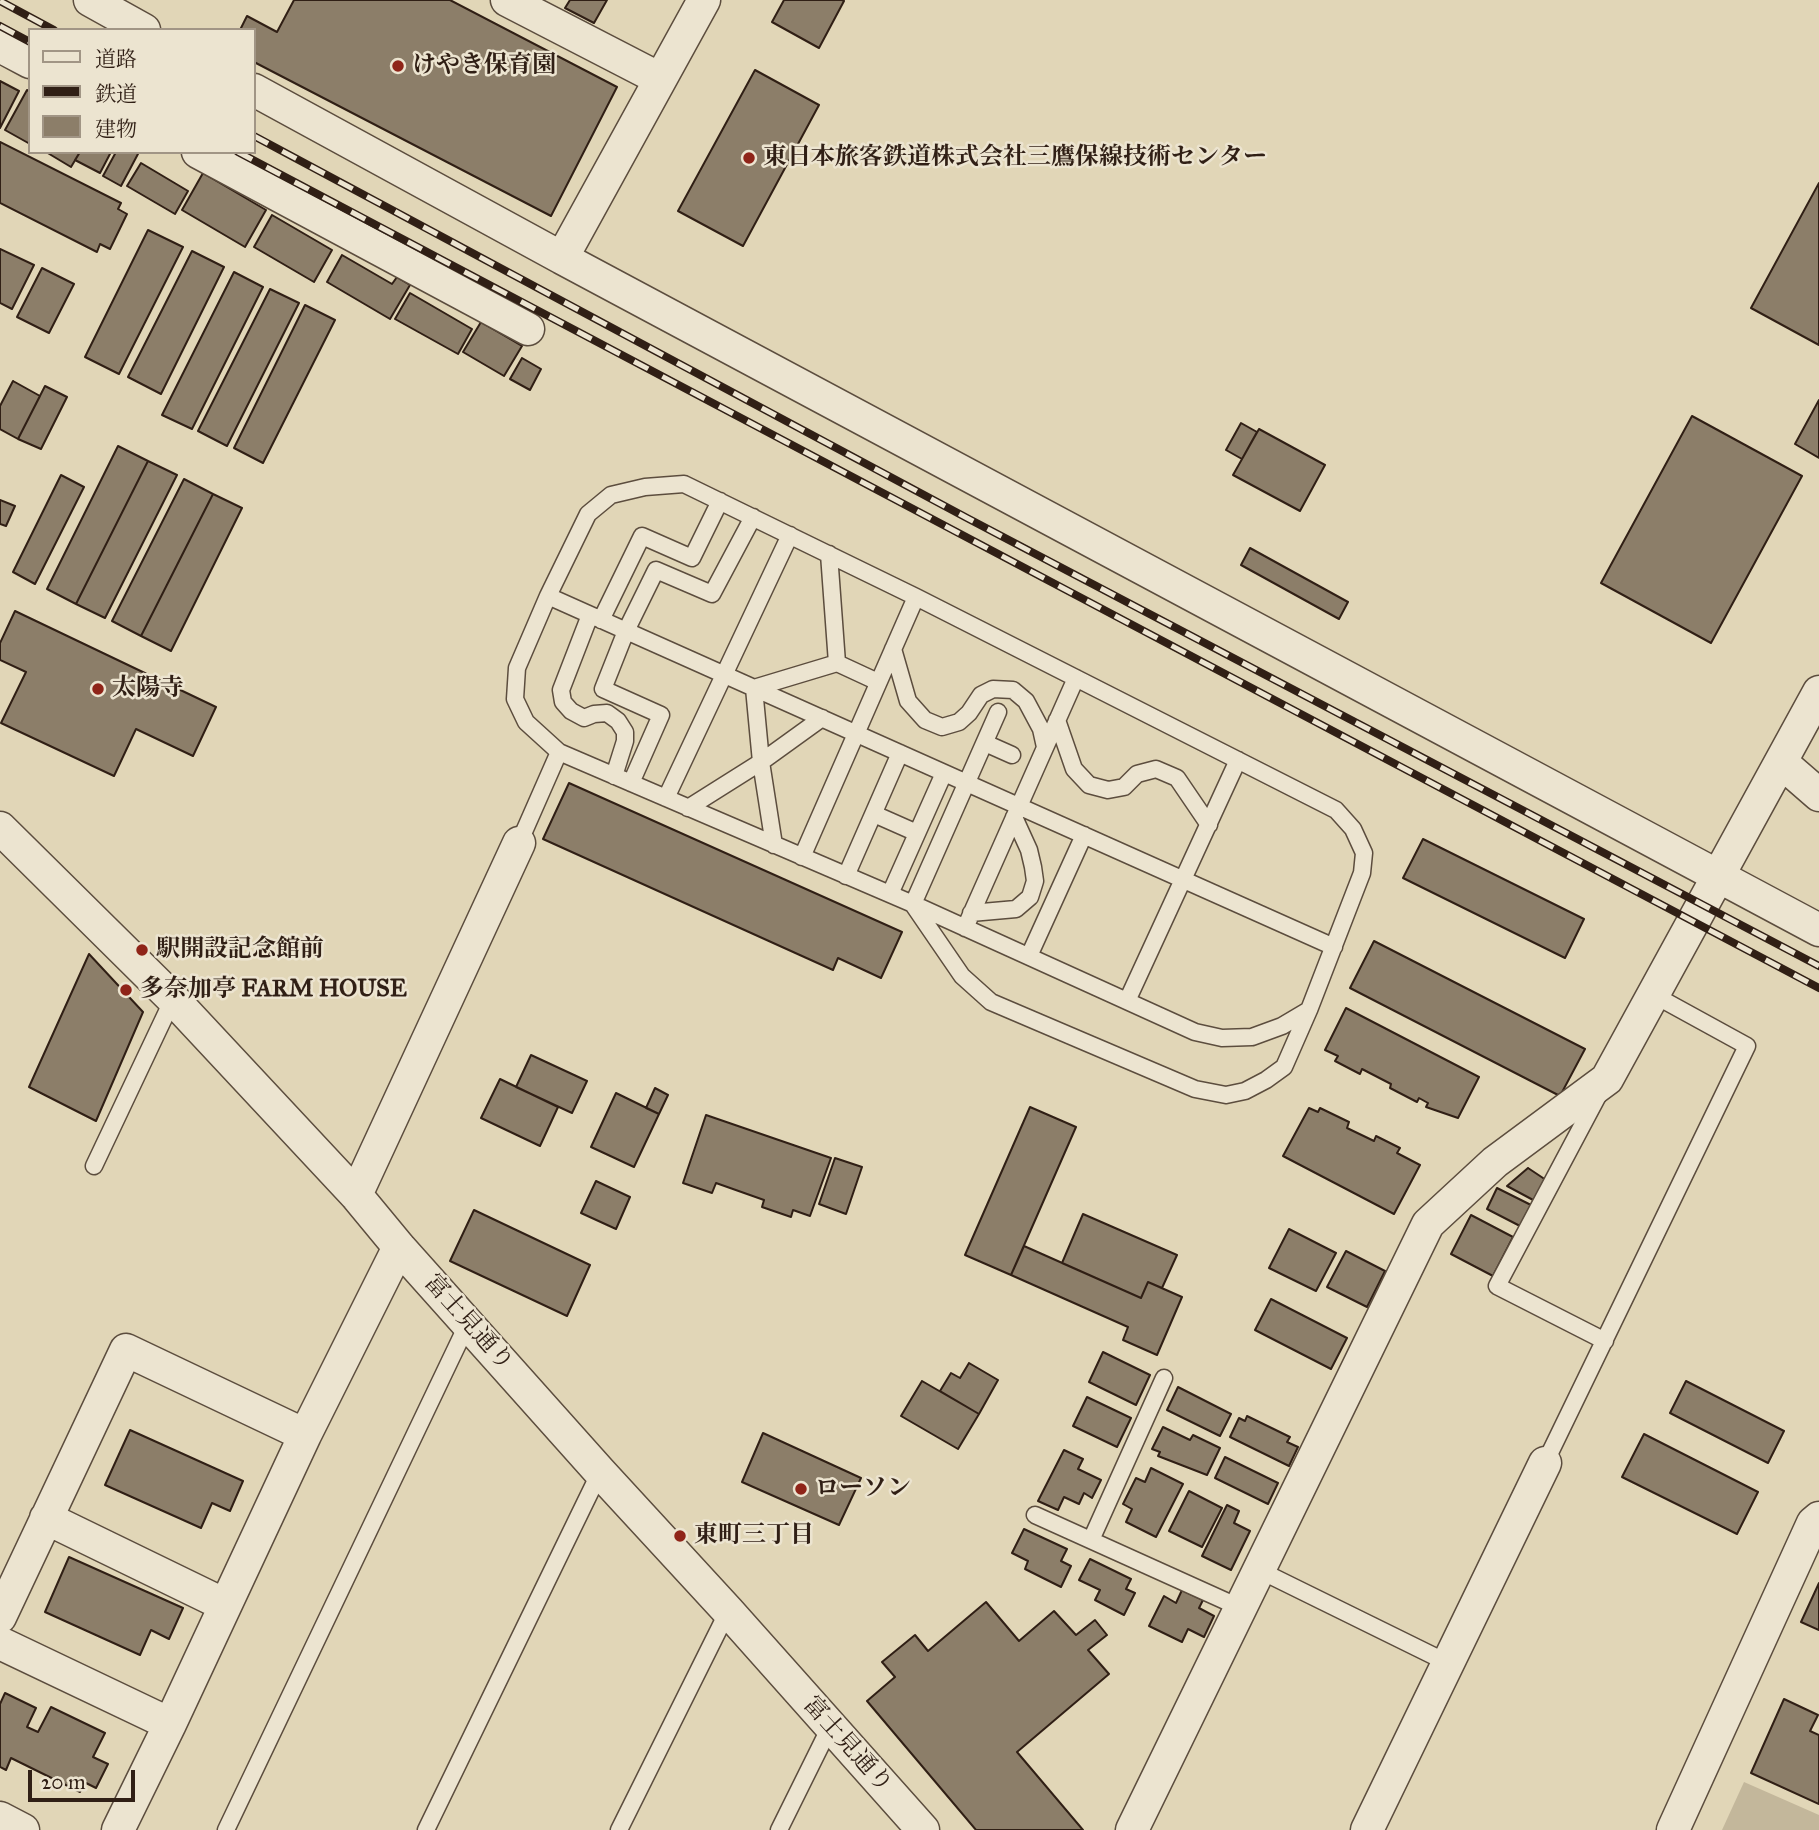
<!DOCTYPE html>
<html>
<head>
<meta charset="utf-8">
<style>
	body { margin:0 }
	#map { position:relative; width:1819px; height:1830px; overflow:hidden; background:#e1d6b7; font-family:"IM FELL Great Primer","Noto Serif JP",serif }
	canvas { display:block }
	.legend { position:absolute; left:28px; top:28px; width:228px; height:126px; box-sizing:border-box; background:#ece4d0; border:2px solid #a19585; margin:0; padding:9px 12px; list-style:none; font-size:21px; color:#301f15 }
	.legend li { display:flex; align-items:center; gap:14px; height:35px }
	.legend b { width:35px; border:2px solid #a19585 }
	.scale { position:absolute; left:28px; top:1770px; width:107px; height:32px; box-sizing:border-box; border:4px solid #301f15; border-top:0; padding-left:9px; font-size:21px; line-height:24px; white-space:nowrap; color:#301f15; -webkit-text-stroke:5px #ece4d0; paint-order:stroke }
</style>
</head>
<body>
<div id="map">
<canvas width="1819" height="1830"></canvas>
<ul class="legend">
<li><b style="height:9px;background:#ece4d0"></b>道路</li>
<li><b style="height:9px;background:#301f15"></b>鉄道</li>
<li><b style="height:19px;background:#8c7e69"></b>建物</li>
</ul>
<div class="scale">20 m</div>
</div>
<script>
const c = document.querySelector('canvas').getContext('2d');
c.lineJoin = 'round';
function fillPath(path, color) { c.fillStyle = color; c.fill(path, 'evenodd'); }
const poly = rows => new Path2D(rows.map(r => 'M' + r).join(''));
function strokePath(path, color, width, dash) { c.strokeStyle = color; c.lineWidth = width; c.lineCap = dash ? 'butt' : 'round'; c.setLineDash(dash || []); c.stroke(path); }
function drawText(font, color, halo, rows, align = 'center') {
  c.font = font + ' "IM FELL Great Primer","Noto Serif JP",serif'; c.lineWidth = 5; c.setLineDash([]); c.textBaseline = 'middle'; c.strokeStyle = halo; c.fillStyle = color; for (const [text, x, y, turn = 0] of rows) {
    c.save(); c.translate(x, y); c.rotate((+turn || 0) * Math.PI / 180); c.textAlign = isNaN(turn) ? turn : align; if (halo) c.strokeText(text, 0, 0); c.fillText(text, 0, 0); c.restore();
  }
}
const green = poly([
	[1744,1782,1819,1815,1819,1830,1722,1830]
]);
const building = poly([
	[294,0,450,0,617,87,551,216,254,62,254,30,240,30,247,16,277,32,294,0],
	[570,0,607,0,594,23,565,8,570,0],
	[784,0,842,0,844,1,819,48,772,22,784,0],
	[755,70,819,105,743,246,678,211,755,70],
	[0,81,19,91,0,128,0,81],
	[27,90,30,92,30,144,5,130,27,90],
	[0,142,121,203,118,209,127,214,110,249,100,244,97,252,0,203,0,142],
	[46,152,80,152,71,167,46,152],
	[80,152,111,152,100,173,75,160,80,152],
	[116,152,139,152,121,186,103,176,116,152],
	[141,163,188,191,175,214,127,186,141,163],
	[203,173,266,210,245,247,182,210,203,173],
	[1819,183,1819,345,1751,308,1819,183],
	[272,215,332,250,314,282,254,247,272,215],
	[148,230,183,247,119,374,85,357,148,230],
	[0,249,34,265,12,309,0,303,0,249],
	[192,251,224,267,161,394,128,377,192,251],
	[342,255,392,284,397,277,410,285,390,319,327,282,342,255],
	[42,268,74,284,49,333,17,317,42,268],
	[234,272,263,287,192,429,162,415,234,272],
	[270,289,299,303,227,446,198,431,270,289],
	[410,293,472,329,458,354,395,319,410,293],
	[305,305,335,320,263,463,234,448,305,305],
	[481,322,522,346,504,376,463,352,481,322],
	[522,358,541,369,530,390,510,379,522,358],
	[13,381,40,396,18,439,0,429,0,406,13,381],
	[45,386,67,397,41,449,18,439,45,386],
	[1819,400,1819,458,1795,444,1819,400],
	[1692,416,1802,476,1711,643,1601,583,1692,416],
	[1241,423,1257,432,1242,459,1226,450,1241,423],
	[1259,429,1325,465,1300,511,1233,475,1259,429],
	[118,446,148,461,76,604,47,589,118,446],
	[148,461,177,475,105,618,76,604,148,461],
	[61,475,84,487,35,584,13,572,61,475],
	[184,479,213,494,141,636,112,621,184,479],
	[213,494,242,508,171,651,141,636,213,494],
	[0,500,15,506,6,526,0,524,0,500],
	[1250,548,1348,602,1339,619,1241,565,1250,548],
	[15,611,216,707,193,756,136,729,114,776,1,723,26,672,0,660,0,643,15,611],
	[569,783,902,932,881,978,838,958,833,970,543,839,569,783],
	[1423,839,1584,919,1565,958,1403,878,1423,839],
	[1374,941,1585,1049,1560,1096,1350,988,1374,941],
	[89,954,143,1012,96,1121,29,1087,89,954],
	[1346,1008,1479,1077,1458,1118,1426,1107,1428,1103,1419,1098,1417,1102,1390,1088,1391,1084,1362,1069,1360,1074,1335,1061,1338,1056,1325,1050,1346,1008],
	[531,1055,587,1081,572,1113,516,1087,531,1055],
	[500,1079,558,1107,540,1146,481,1118,500,1079],
	[655,1088,668,1095,659,1114,646,1108,655,1088],
	[616,1093,659,1114,634,1167,591,1147,616,1093],
	[1030,1107,1076,1127,1011,1275,965,1255,1030,1107],
	[1309,1108,1318,1112,1320,1108,1349,1122,1347,1128,1374,1141,1376,1136,1400,1148,1397,1153,1420,1165,1394,1214,1283,1156,1309,1108],
	[706,1115,831,1158,810,1216,793,1210,791,1217,762,1207,764,1200,716,1183,712,1193,683,1183,706,1115],
	[835,1158,862,1167,846,1214,819,1204,835,1158],
	[1528,1168,1546,1180,1535,1201,1507,1186,1528,1168],
	[596,1181,630,1197,616,1229,581,1213,596,1181],
	[1497,1188,1531,1205,1520,1226,1487,1209,1497,1188],
	[474,1210,590,1265,567,1316,450,1261,474,1210],
	[1083,1214,1177,1255,1162,1288,1148,1282,1141,1298,1062,1263,1083,1214],
	[1471,1215,1513,1237,1493,1276,1451,1254,1471,1215],
	[1289,1229,1336,1253,1316,1291,1269,1268,1289,1229],
	[1024,1246,1141,1298,1148,1282,1182,1297,1157,1355,1123,1340,1128,1327,1011,1275,1024,1246],
	[1346,1251,1385,1271,1367,1307,1327,1287,1346,1251],
	[1271,1299,1347,1338,1331,1369,1255,1330,1271,1299],
	[1103,1352,1150,1375,1136,1405,1089,1382,1103,1352],
	[969,1363,998,1380,979,1414,940,1391,951,1373,960,1378,969,1363],
	[922,1381,979,1414,958,1449,901,1416,922,1381],
	[1686,1381,1784,1431,1768,1463,1670,1413,1686,1381],
	[1178,1387,1231,1414,1220,1436,1167,1410,1178,1387],
	[1087,1397,1131,1418,1117,1447,1073,1426,1087,1397],
	[1247,1416,1290,1437,1287,1442,1298,1447,1289,1466,1230,1437,1239,1418,1245,1421,1247,1416],
	[1163,1427,1190,1440,1193,1435,1220,1448,1207,1475,1158,1456,1160,1452,1152,1449,1163,1427],
	[130,1430,243,1481,230,1511,212,1503,201,1528,105,1485,130,1430],
	[763,1433,861,1478,839,1525,742,1482,763,1433],
	[1644,1434,1758,1492,1737,1534,1622,1477,1644,1434],
	[1064,1450,1083,1459,1078,1469,1101,1480,1092,1498,1084,1493,1079,1504,1064,1497,1058,1510,1038,1501,1064,1450],
	[1225,1457,1278,1483,1268,1504,1215,1478,1225,1457],
	[1151,1468,1183,1484,1156,1537,1126,1522,1132,1509,1123,1504,1136,1478,1145,1482,1151,1468],
	[1189,1491,1222,1508,1202,1547,1169,1531,1189,1491],
	[1227,1505,1239,1511,1234,1523,1250,1531,1231,1570,1202,1556,1227,1505],
	[1024,1529,1067,1549,1061,1561,1071,1566,1061,1587,1025,1569,1028,1561,1012,1553,1024,1529],
	[69,1557,183,1608,169,1639,151,1630,140,1655,45,1612,69,1557],
	[1090,1559,1131,1579,1126,1589,1135,1593,1124,1615,1095,1600,1100,1590,1079,1580,1090,1559],
	[1819,1583,1819,1630,1801,1622,1819,1583],
	[1182,1590,1203,1600,1199,1608,1214,1616,1204,1637,1188,1629,1182,1642,1149,1626,1164,1596,1176,1603,1182,1590],
	[986,1602,1019,1641,1054,1611,1076,1635,1095,1620,1107,1635,1088,1650,1109,1674,1017,1752,1083,1830,976,1830,867,1701,895,1677,882,1662,915,1635,928,1651,986,1602],
	[5,1693,36,1708,27,1727,38,1732,51,1707,105,1733,93,1757,108,1764,96,1788,84,1782,80,1792,11,1758,6,1770,0,1767,0,1704,5,1693],
	[1784,1699,1818,1715,1810,1731,1819,1735,1819,1804,1751,1773,1784,1699]
]);
const service = poly([
	[684,484,916,597,1336,810,1353,829,1364,853,1362,873,1309,1010,1282,1026,1252,1037,1222,1038,1195,1032,913,904,559,752,526,722,515,699,517,668,548,596,588,514,611,495,645,487,684,484],
	[548,596,1334,947],
	[590,615,561,690,563,702,571,711,584,718,594,714,607,713,618,721,625,732,625,741,614,776],
	[601,620,642,536,692,558,720,501],
	[893,649,908,701,925,720,942,727,959,722,969,713,981,695,993,689,1013,690,1026,701,1041,729,1045,747],
	[837,663,878,682],
	[1057,720,1074,769,1089,785,1108,790,1124,787,1137,774,1156,769,1177,778,1209,825],
	[985,743,1012,755],
	[631,783,661,715,603,689,626,631,656,570,712,594,753,517],
	[666,798,790,535],
	[688,808,761,762,822,718],
	[874,814,917,833],
	[519,843,559,752],
	[774,845,761,762,754,688,837,663,829,554],
	[802,857,916,597],
	[846,876,900,753],
	[890,894,944,773],
	[913,904,998,712],
	[914,906,962,976,991,1002,1195,1089,1226,1095,1245,1091,1266,1080,1284,1067,1309,1010],
	[971,913,1016,909,1030,897,1035,881,1033,867,1029,850,1014,817],
	[965,928,1076,678],
	[1029,956,1084,835],
	[1127,1001,1238,760],
	[1600,1092,1497,1286,1605,1341],
	[94,1166,173,999],
	[1545,1463,1747,1046,1654,995],
	[1035,1515,1241,1608],
	[1091,1540,1164,1378],
	[1259,1570,1446,1662],
	[226,1830,468,1323],
	[426,1830,600,1472],
	[619,1830,728,1611],
	[779,1830,830,1727]
]);
const minor = poly([
	[90,0,144,30],
	[507,0,660,79],
	[0,46,30,62],
	[254,90,562,258,704,0],
	[198,152,528,329],
	[562,258,1819,930],
	[1781,762,1819,795],
	[0,828,173,999,356,1195,399,1247,600,1472,728,1611,923,1830],
	[356,1195,519,843],
	[46,1518,225,1605],
	[0,1617,126,1350,305,1435],
	[0,1643,170,1724],
	[0,1818,23,1830],
	[118,1830,170,1724,305,1435,399,1247],
	[1132,1830,1428,1224,1495,1162,1607,1079,1819,692],
	[1367,1830,1545,1463],
	[1673,1830,1813,1523,1819,1518]
]);
const rail = poly([
	[0,1,54,30],
	[0,26,30,42],
	[254,136,967,518,1819,966],
	[238,152,1819,988]
]);
const markers = [
	[398,66,7,"#8f2418"],
	[749,158,7,"#8f2418"],
	[98,689,7,"#8f2418"],
	[142,950,7,"#8f2418"],
	[126,990,7,"#8f2418"],
	[801,1489,7,"#8f2418"],
	[680,1536,7,"#8f2418"]
];
const poiNames = [
	["けやき保育園",412,66],
	["東日本旅客鉄道株式会社三鷹保線技術センター",763,158],
	["太陽寺",112,689],
	["駅開設記念館前",156,950],
	["多奈加亭 FARM HOUSE",140,990],
	["ローソン",815,1489],
	["東町三丁目",694,1536]
];
const streetNames = [
	["富士見通り",468,1323,48],
	["富士見通り",847,1745,48]
];
fillPath(green, '#c3b79b');
fillPath(building, '#8c7e69');
strokePath(building, '#301f15', 2);
strokePath(service, '#5c4d3e', 19);
strokePath(minor, '#5c4d3e', 35);
strokePath(service, '#ece4d0', 16);
strokePath(minor, '#ece4d0', 32);
strokePath(rail, '#301f15', 8);
strokePath(rail, '#ece4d0', 5, [16]);
for (const [x, y, r, color] of markers) { const dot = new Path2D(); dot.arc(x, y, r, 0, 2 * Math.PI); c.fillStyle = color; c.fill(dot); strokePath(dot, '#ece4d0', 2.5); }
drawText('bold 24px', '#301f15', '#ece4d0', poiNames, 'left');
drawText('24px', '#301f15', '#ece4d0', streetNames);
</script>
</body>
</html>
